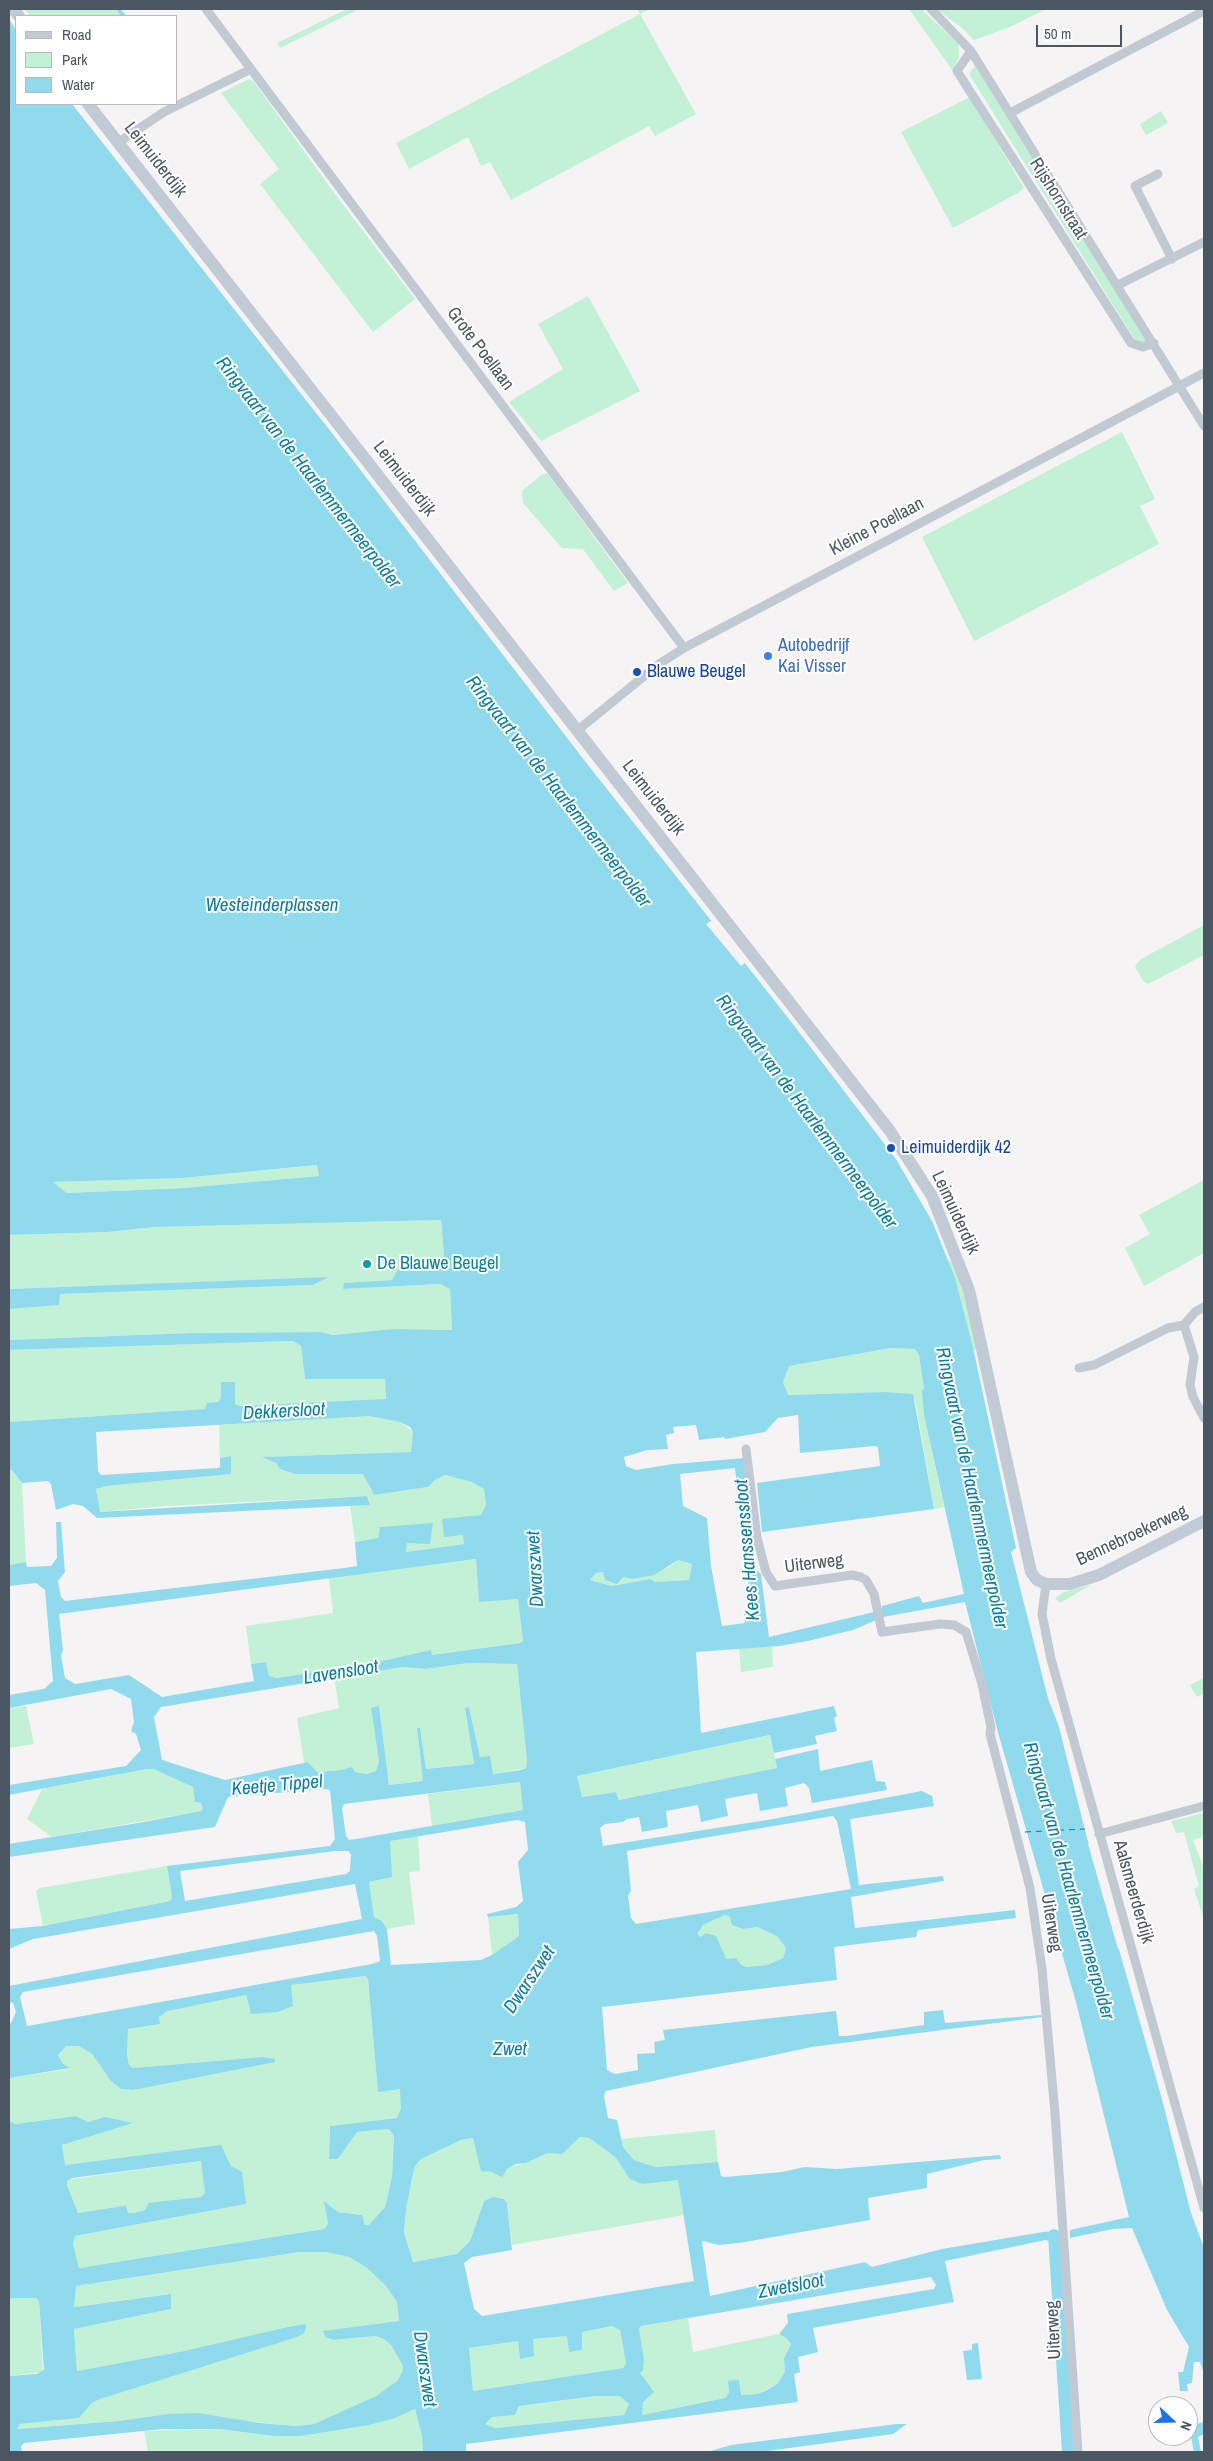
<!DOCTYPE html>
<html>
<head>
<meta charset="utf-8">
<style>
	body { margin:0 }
	#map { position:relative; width:1213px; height:2461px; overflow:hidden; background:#f5f3f3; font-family:"Archivo Narrow",sans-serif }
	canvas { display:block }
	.frame { position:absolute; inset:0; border:10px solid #4a5661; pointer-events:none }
	.legend { position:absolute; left:15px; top:15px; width:162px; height:90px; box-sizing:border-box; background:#fff; border:1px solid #b7bbc0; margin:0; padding:6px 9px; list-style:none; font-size:15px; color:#4a5661 }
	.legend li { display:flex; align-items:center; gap:10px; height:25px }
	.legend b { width:25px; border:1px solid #b7bbc0 }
	.north { position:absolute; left:1148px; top:2396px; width:50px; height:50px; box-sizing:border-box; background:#fff; border:1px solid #b7bbc0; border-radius:50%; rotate:111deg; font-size:14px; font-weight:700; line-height:20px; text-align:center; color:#4a5661 }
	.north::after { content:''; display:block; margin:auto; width:18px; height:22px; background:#1a73e8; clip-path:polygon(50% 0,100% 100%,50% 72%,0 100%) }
	.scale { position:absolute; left:1036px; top:25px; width:86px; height:22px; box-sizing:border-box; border:2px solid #4a5661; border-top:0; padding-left:6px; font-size:15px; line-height:18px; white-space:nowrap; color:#4a5661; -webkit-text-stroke:4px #fff; paint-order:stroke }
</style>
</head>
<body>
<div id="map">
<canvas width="1213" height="2461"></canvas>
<div class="frame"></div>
<ul class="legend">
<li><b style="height:6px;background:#c1cbd6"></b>Road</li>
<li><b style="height:14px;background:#c3f1d5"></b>Park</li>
<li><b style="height:14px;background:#90daee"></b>Water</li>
</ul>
<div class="north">N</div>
<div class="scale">50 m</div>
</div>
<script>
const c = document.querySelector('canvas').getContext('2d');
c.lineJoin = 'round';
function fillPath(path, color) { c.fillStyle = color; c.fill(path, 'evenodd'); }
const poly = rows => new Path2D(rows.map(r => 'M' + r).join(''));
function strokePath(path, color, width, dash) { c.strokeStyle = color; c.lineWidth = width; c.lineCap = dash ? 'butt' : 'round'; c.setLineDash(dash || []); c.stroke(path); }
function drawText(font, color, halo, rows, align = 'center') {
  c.font = font + ' "Archivo Narrow",sans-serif'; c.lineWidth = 4; c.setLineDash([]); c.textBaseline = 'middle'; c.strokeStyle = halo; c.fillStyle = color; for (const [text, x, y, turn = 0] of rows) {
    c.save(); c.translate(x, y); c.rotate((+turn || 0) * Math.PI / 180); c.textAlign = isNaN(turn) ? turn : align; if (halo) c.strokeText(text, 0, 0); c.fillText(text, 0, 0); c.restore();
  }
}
const green = poly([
	[24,9,115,9,121,16,30,16],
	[347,9,359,9,280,48,277,43],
	[637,9,650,9,640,14,696,114,655,136,649,126,511,200,490,162,481,166,468,137,409,169,396,143,640,14],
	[909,9,921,9,958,43,959,57,953,71],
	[936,9,1046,9,1010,27,974,40,961,27],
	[975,66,1147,342,1138,345,969,74],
	[249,79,254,82,335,194,415,299,373,332,260,184,279,169,221,93],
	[970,97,1024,188,1018,193,953,228,901,132],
	[1161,111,1168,123,1146,135,1140,124],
	[588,296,640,391,541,441,509,402,563,369,538,324],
	[1122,432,1155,499,1140,506,1159,544,974,641,922,537],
	[547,473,628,583,614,591,583,549,562,548,523,503,522,491,541,475],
	[1204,925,1204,955,1148,984,1143,981,1135,966,1141,959],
	[318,1165,319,1176,184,1188,67,1193,53,1182,183,1178],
	[1204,1180,1204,1253,1144,1286,1125,1248,1150,1234,1139,1215],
	[441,1220,445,1267,398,1269,392,1280,345,1283,343,1289,441,1284,450,1288,452,1330,393,1329,333,1335,320,1332,192,1333,9,1340,9,1306,9,1308,59,1305,60,1294,313,1285,328,1278,9,1289,9,1235,108,1232,154,1227],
	[948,1260,954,1263,960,1279,977,1347,974,1352],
	[293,1341,301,1346,305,1379,385,1379,386,1400,240,1406,235,1404,235,1382,221,1382,221,1398,205,1409,9,1422,9,1350],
	[891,1348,915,1349,919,1355,924,1389,924,1415,944,1507,934,1509,915,1400,908,1396,884,1392,788,1395,782,1382,789,1366],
	[340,1416,369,1416,400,1422,413,1432,411,1452,263,1457,276,1463,280,1469,295,1474,363,1474,374,1495,428,1487,435,1480,445,1475,473,1482,484,1489,486,1505,481,1515,463,1535,464,1544,406,1552,407,1543,380,1527,378,1538,355,1542,350,1505,370,1505,367,1496,167,1506,99,1512,96,1489,107,1486,231,1474,231,1456,220,1458,219,1425],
	[9,1470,12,1470,22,1483,26,1562,9,1565],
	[476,1559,479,1601,518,1599,523,1641,520,1643,432,1655,431,1650,377,1662,277,1678,269,1676,266,1662,251,1664,246,1626,333,1613,329,1578],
	[678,1560,692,1564,689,1580,655,1582,650,1579,612,1586,590,1580,596,1573,603,1572,632,1579,642,1577,669,1567],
	[1091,1585,1060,1603,1055,1598,1064,1592],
	[772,1645,773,1667,741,1672,739,1648],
	[468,1663,517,1664,527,1761,526,1768,493,1774,480,1758,469,1707,465,1708,474,1764,426,1769,420,1728,417,1728,423,1781,389,1785,379,1707,371,1709,379,1762,376,1771,367,1774,355,1772,352,1767,341,1770,317,1772,308,1762,304,1763,297,1718,339,1708,334,1677,402,1667,426,1669],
	[1204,1678,1204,1693,1197,1697,1190,1685],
	[26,1706,34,1744,9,1748,9,1708],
	[770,1735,777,1768,619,1800,616,1792,582,1797,577,1776],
	[147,1769,155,1769,193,1787,195,1802,201,1803,203,1809,201,1811,52,1837,27,1819,42,1789],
	[520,1782,523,1810,432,1826,428,1794],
	[1204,1813,1204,1837,1193,1840,1204,1869,1204,1919,1194,1889,1199,1886,1184,1832,1176,1833,1171,1821],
	[418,1836,420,1871,409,1872,415,1924,387,1929,382,1921,374,1917,369,1882,392,1877,389,1841],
	[167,1866,172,1898,170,1901,43,1926,36,1891,40,1888],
	[518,1914,519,1936,492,1955,488,1917],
	[725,1915,731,1917,732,1925,743,1929,757,1927,777,1936,786,1948,783,1958,767,1965,746,1967,726,1959,696,1934,703,1925],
	[365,1976,368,1979,378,2091,401,2089,401,2108,397,2118,330,2126,329,2159,338,2159,357,2132,389,2129,394,2136,392,2177,385,2207,369,2225,365,2225,362,2215,338,2212,325,2202,328,2224,324,2229,79,2268,73,2244,75,2236,246,2204,236,2170,231,2166,221,2146,64,2165,62,2146,106,2117,88,2122,76,2116,15,2124,10,2122,9,2078,69,2069,63,2064,57,2055,65,2046,79,2046,92,2054,111,2081,121,2089,133,2090,167,2082,262,2057,133,2068,129,2065,127,2055,128,2029,160,2024,159,2017,168,2011,246,1995,251,2014,291,1985],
	[715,2130,718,2162,656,2167,634,2160,623,2147,621,2139],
	[580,2137,589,2138,606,2150,616,2158,624,2171,643,2184,678,2179,684,2215,512,2245,507,2203,484,2201,470,2241,457,2254,413,2262,404,2232,406,2210,412,2178,415,2166,421,2159,461,2140,473,2138,487,2172,492,2172,526,2163,548,2153,562,2153],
	[201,2161,204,2169,205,2193,201,2197,134,2213,127,2213,123,2206,78,2213,67,2185,67,2181,72,2179],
	[300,2252,326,2252,349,2257,367,2268,386,2286,397,2302,399,2321,323,2332,325,2337,334,2340,375,2336,384,2339,391,2345,403,2366,402,2372,397,2381,376,2396,314,2424,297,2426,168,2414,119,2421,16,2429,20,2424,79,2418,92,2403,100,2399,305,2324,184,2351,77,2371,74,2329,171,2309,170,2294,73,2307,76,2286],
	[9,2298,37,2298,39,2301,43,2372,9,2376],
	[688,2318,693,2352,779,2334,786,2338,791,2344,784,2358,785,2372,777,2384,757,2394,740,2395,728,2381,729,2394,725,2398,642,2415,639,2329,641,2326],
	[612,2326,620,2329,626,2363,623,2368,473,2391,469,2348,518,2341,520,2359,533,2339,567,2336,569,2352,582,2350,582,2332],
	[620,2395,629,2404,624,2415,495,2428,484,2424,492,2417,515,2415,519,2406,595,2396],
	[415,2409,422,2436,423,2452,148,2452,144,2431,219,2429,274,2436,395,2418]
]);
const water = poly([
	[9,19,16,30,16,104,72,104,328,428,588,765,789,1019,896,1159,933,1223,955,1278,974,1352,1016,1548,1011,1552,1048,1698,1059,1727,1087,1838,1162,2099,1191,2213,1204,2248,1204,2373,1200,2362,1194,2362,1192,2383,1187,2384,1188,2391,1180,2391,1178,2372,1183,2372,1189,2347,1167,2310,1132,2228,1113,2229,1070,2238,1070,2230,1129,2217,1076,2002,999,1736,965,1602,883,1617,853,1630,808,1641,779,1646,696,1652,701,1733,834,1706,837,1716,834,1718,837,1731,815,1736,817,1744,774,1753,770,1735,577,1776,582,1797,616,1792,619,1800,777,1768,775,1759,818,1749,820,1771,872,1760,876,1781,885,1782,887,1790,812,1803,809,1788,804,1783,785,1788,788,1806,760,1811,757,1793,725,1799,728,1816,701,1822,698,1805,666,1811,668,1827,642,1832,639,1817,627,1819,623,1822,605,1824,600,1828,603,1846,773,1819,922,1791,932,1796,934,1806,850,1819,859,1885,943,1876,944,1881,851,1897,855,1928,1015,1910,1016,1918,918,1930,916,1937,834,1947,837,1980,602,2007,607,2070,615,2074,638,2070,637,2054,655,2053,654,2042,665,2040,663,2030,836,2011,839,2036,846,2036,924,2025,924,2012,943,2010,945,2023,1041,2015,1042,2017,812,2047,606,2091,604,2096,608,2118,617,2120,623,2147,634,2160,656,2167,718,2162,721,2176,725,2177,782,2172,805,2167,837,2169,1000,2155,1001,2159,984,2160,927,2174,927,2188,868,2198,870,2220,739,2243,719,2245,702,2241,710,2296,865,2262,872,2267,942,2249,1043,2232,1059,2231,1060,2241,1052,2243,1046,2240,945,2261,954,2302,813,2328,818,2352,798,2357,800,2372,794,2374,798,2402,474,2443,466,2444,466,2452,423,2452,422,2436,415,2409,395,2418,369,2425,300,2436,274,2436,219,2429,163,2429,24,2443,21,2446,22,2452,9,2452,9,2376,36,2374,44,2370,39,2301,36,2298,9,2298,9,2121,15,2124,76,2116,88,2122,105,2117,133,2123,62,2145,65,2165,221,2145,231,2166,242,2172,246,2204,75,2236,73,2244,79,2268,324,2229,328,2224,324,2201,338,2212,362,2215,365,2225,369,2225,385,2207,392,2177,394,2136,389,2129,357,2132,338,2159,329,2159,330,2126,397,2118,401,2108,400,2089,378,2092,368,1979,365,1976,291,1985,293,2006,277,2012,251,2014,246,1995,168,2011,159,2017,160,2024,128,2029,127,2055,129,2065,133,2068,262,2057,275,2059,275,2062,133,2090,121,2089,111,2081,92,2054,79,2046,66,2046,58,2055,63,2064,70,2068,9,2078,9,2023,11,2023,16,2012,13,2003,9,2002,9,1986,362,1919,355,1884,33,1939,9,1949,9,1929,43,1926,170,1901,172,1898,167,1866,330,1846,335,1839,330,1790,325,1789,228,1797,215,1827,9,1857,9,1844,138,1823,201,1811,203,1809,201,1803,195,1802,193,1787,154,1769,147,1769,9,1795,9,1785,126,1766,141,1750,136,1734,131,1731,134,1722,131,1699,111,1689,9,1708,9,1695,44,1689,53,1681,45,1590,36,1583,9,1586,9,1565,26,1562,27,1567,51,1566,57,1558,56,1522,61,1522,65,1572,58,1581,61,1597,65,1601,344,1568,357,1566,355,1542,378,1538,380,1527,433,1523,430,1544,407,1543,406,1552,464,1544,463,1535,444,1537,442,1519,481,1515,486,1505,484,1489,472,1482,445,1475,435,1480,428,1487,374,1495,363,1474,295,1474,280,1469,276,1463,262,1457,411,1452,413,1432,410,1427,400,1422,369,1416,96,1432,98,1471,101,1475,218,1468,220,1467,220,1458,231,1456,231,1474,107,1486,96,1489,100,1512,367,1496,370,1505,97,1518,83,1506,73,1504,56,1510,51,1484,48,1481,22,1483,12,1470,9,1470,9,1422,205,1409,207,1403,217,1402,221,1398,221,1382,235,1382,235,1404,240,1406,386,1399,385,1379,305,1379,301,1346,293,1341,9,1350,9,1340,192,1333,320,1332,333,1335,393,1329,452,1330,450,1289,441,1284,343,1289,344,1283,392,1280,398,1269,445,1267,441,1220,154,1227,108,1232,9,1235],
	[317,1165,319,1176,184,1188,67,1193,53,1182,183,1178],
	[891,1348,915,1349,919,1355,924,1389,922,1390,924,1415,964,1594,923,1603,919,1596,882,1606,882,1609,874,1612,769,1637,761,1574,755,1569,749,1545,746,1518,751,1517,745,1458,673,1464,636,1470,626,1466,624,1457,647,1450,668,1449,666,1435,674,1433,673,1427,696,1425,699,1440,724,1437,725,1439,765,1432,778,1418,798,1415,800,1453,874,1446,878,1447,880,1466,757,1483,762,1532,934,1509,913,1394,884,1392,788,1395,783,1382,789,1366],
	[735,1468,752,1612,744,1613,745,1623,722,1626,711,1566,707,1518,683,1506,680,1474],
	[476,1559,479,1602,518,1599,523,1641,520,1643,432,1655,431,1650,377,1662,277,1678,269,1676,266,1662,251,1664,254,1681,162,1697,129,1675,75,1684,65,1678,61,1655,63,1651,59,1614],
	[678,1560,692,1564,689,1580,655,1582,650,1579,612,1586,590,1580,596,1573,603,1572,605,1580,617,1584,623,1577,632,1579,654,1575],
	[468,1663,517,1664,527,1761,526,1768,521,1770,493,1774,490,1756,480,1757,469,1707,465,1708,474,1764,426,1769,420,1728,417,1728,423,1781,389,1785,379,1706,371,1708,379,1762,376,1771,367,1774,355,1772,352,1767,341,1770,317,1772,308,1762,225,1780,162,1760,154,1717,161,1707,402,1667,426,1669],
	[520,1782,523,1810,356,1839,349,1840,346,1836,342,1808,344,1804],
	[833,1816,837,1821,851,1889,636,1924,631,1918,628,1896,631,1891,627,1851],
	[517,1820,525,1822,528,1850,518,1862,523,1901,516,1907,487,1914,488,1917,518,1914,519,1936,492,1955,481,1960,391,1965,387,1929,382,1921,374,1917,369,1882,392,1877,390,1841],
	[335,1851,348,1851,351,1854,350,1871,346,1874,185,1901,180,1871],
	[725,1915,730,1917,732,1925,743,1929,757,1927,777,1936,786,1948,783,1958,767,1965,746,1967,740,1964,736,1958,726,1959,716,1936,706,1933,701,1937,697,1934,703,1925],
	[374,1931,377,1936,380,1961,372,1964,27,2026,20,1997,23,1992],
	[580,2137,589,2138,606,2150,616,2158,629,2178,639,2183,643,2184,678,2180,694,2281,482,2316,474,2309,464,2263,472,2257,512,2250,507,2203,504,2199,493,2197,484,2201,470,2241,457,2254,413,2262,404,2232,406,2210,412,2178,415,2166,421,2159,461,2140,473,2138,481,2171,492,2172,502,2177,507,2169,516,2164,526,2163,548,2153,562,2154],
	[201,2161,205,2193,201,2197,149,2203,145,2210,134,2213,128,2213,126,2206,123,2206,78,2213,67,2185,67,2181,72,2178],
	[300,2252,326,2252,349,2257,367,2268,386,2286,397,2302,399,2321,323,2331,325,2337,334,2340,375,2336,384,2339,391,2345,403,2366,402,2372,397,2381,376,2396,314,2424,297,2426,259,2423,198,2413,168,2414,119,2421,17,2429,20,2424,79,2418,92,2403,100,2399,297,2337,304,2333,306,2327,305,2324,288,2327,184,2351,77,2371,74,2329,171,2309,171,2294,74,2307,76,2286],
	[931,2277,936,2285,934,2289,787,2314,788,2323,779,2334,786,2338,791,2344,784,2358,785,2372,777,2384,767,2390,757,2394,741,2395,739,2380,728,2381,729,2393,725,2398,642,2415,643,2402,654,2392,640,2373,643,2370,644,2361,639,2329,641,2326],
	[612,2326,620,2330,626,2363,623,2368,473,2391,469,2348,518,2341,520,2359,534,2356,533,2339,567,2336,569,2352,582,2350,582,2332],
	[595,2396,620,2396,629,2404,624,2415,495,2428,485,2424,492,2417,515,2415,519,2406],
	[329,1277,313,1285,60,1294,59,1305,9,1309,9,1289],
	[978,2343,982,2379,967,2380,963,2351,972,2350,972,2344],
	[1188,2422,1196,2424,1204,2422,1204,2434,1198,2437,1201,2452,1194,2452],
	[897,2424,907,2424,893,2434,760,2452,707,2452,731,2445]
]);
const pier = poly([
	[713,920,747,961,741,966,706,924],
	[1091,1843,1111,1916,1120,1948,1118,1949,1088,1844]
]);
const stream = poly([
	[118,9,124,16]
]);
const canal = poly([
	[1054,2235,1068,2452]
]);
const ferry = poly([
	[1025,1832,1085,1829]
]);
const street = poly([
	[206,9,684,648],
	[931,9,971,51,1204,426],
	[971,51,957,71,1131,343,1143,347,1154,343],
	[1010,113,1204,11],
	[119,142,164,112,251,69],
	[1158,174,1135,186,1172,259],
	[1118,285,1204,242],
	[578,730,659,664,684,648,1204,373],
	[1184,1325,1194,1357,1190,1385,1193,1397,1204,1418],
	[1079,1368,1094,1365,1168,1328,1184,1325,1195,1312,1204,1307],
	[746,1449,757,1538,766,1572,775,1586,852,1575,861,1577,866,1580,874,1594,882,1632,940,1624,954,1625,966,1632,982,1684,991,1727,990,1734,1030,1888,1042,1969,1055,2113,1078,2452],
	[1046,1584,1042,1614,1051,1659,1204,2208],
	[1099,1834,1204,1806]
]);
const secondary = poly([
	[13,9,19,16],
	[88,104,890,1131,932,1196,969,1290,1031,1572,1037,1580,1046,1584,1070,1584,1099,1575,1204,1521]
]);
const markers = [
	[768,656,5,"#3f7fe0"],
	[637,672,5,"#1a4fb4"],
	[891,1148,5,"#1a4fb4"],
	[367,1264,5,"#0f9aa8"]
];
const streetNames = [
	["Leimuiderdijk",155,160,52],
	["Rijshornstraat",1058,199,58],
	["Grote Poellaan",480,349,53],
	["Leimuiderdijk",404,479,52],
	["Kleine Poellaan",877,527,-28],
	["Leimuiderdijk",653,798,52],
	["Leimuiderdijk",955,1213,65],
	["Bennebroekerweg",1132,1536,-25],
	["Uiterweg",814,1564,-7],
	["Aalsmeerderdijk",1133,1892,74],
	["Uiterweg",1051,1923,81],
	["Uiterweg",1054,2330,-93]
];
const shopNames = [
	["Autobedrijf",778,646],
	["Kai Visser",778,667]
];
const transitNames = [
	["Blauwe Beugel",647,672],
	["Leimuiderdijk 42",901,1148]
];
const cultureNames = [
	["De Blauwe Beugel",377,1264]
];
const waterNames = [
	["Ringvaart van de Haarlemmermeerpolder",308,473,52],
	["Ringvaart van de Haarlemmermeerpolder",558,792,52],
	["Westeinderplassen",272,906],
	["Ringvaart van de Haarlemmermeerpolder",806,1112,53],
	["Dekkersloot",284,1412,-3],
	["Ringvaart van de Haarlemmermeerpolder",971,1488,78],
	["Kees Hanssenssloot",748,1550,-95],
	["Dwarszwet",536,1569,-93],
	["Lavensloot",341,1673,-9],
	["Keetje Tippel",277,1786,-5],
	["Ringvaart van de Haarlemmermeerpolder",1068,1881,74],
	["Dwarszwet",530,1980,-56],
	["Zwet",510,2050],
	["Zwetsloot",791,2287,-11],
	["Dwarszwet",424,2369,82]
];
fillPath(green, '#c3f1d5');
fillPath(water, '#90daee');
fillPath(pier, '#f5f3f3');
strokePath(stream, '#90daee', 4);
strokePath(canal, '#90daee', 12);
strokePath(ferry, '#0c7c9b', 1, [6, 5]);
strokePath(street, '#c1cad2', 9);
strokePath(secondary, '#c1cbd6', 12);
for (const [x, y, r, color] of markers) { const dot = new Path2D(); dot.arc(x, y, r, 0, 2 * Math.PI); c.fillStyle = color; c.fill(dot); strokePath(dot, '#fff', 2); }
drawText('18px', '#4a5661', '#fff', streetNames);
drawText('18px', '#366cbe', '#fff', shopNames, 'left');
drawText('18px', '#164399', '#fff', transitNames, 'left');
drawText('18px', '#0d838f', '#fff', cultureNames, 'left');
drawText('italic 19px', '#0c7c9b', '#fff', waterNames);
</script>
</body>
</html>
